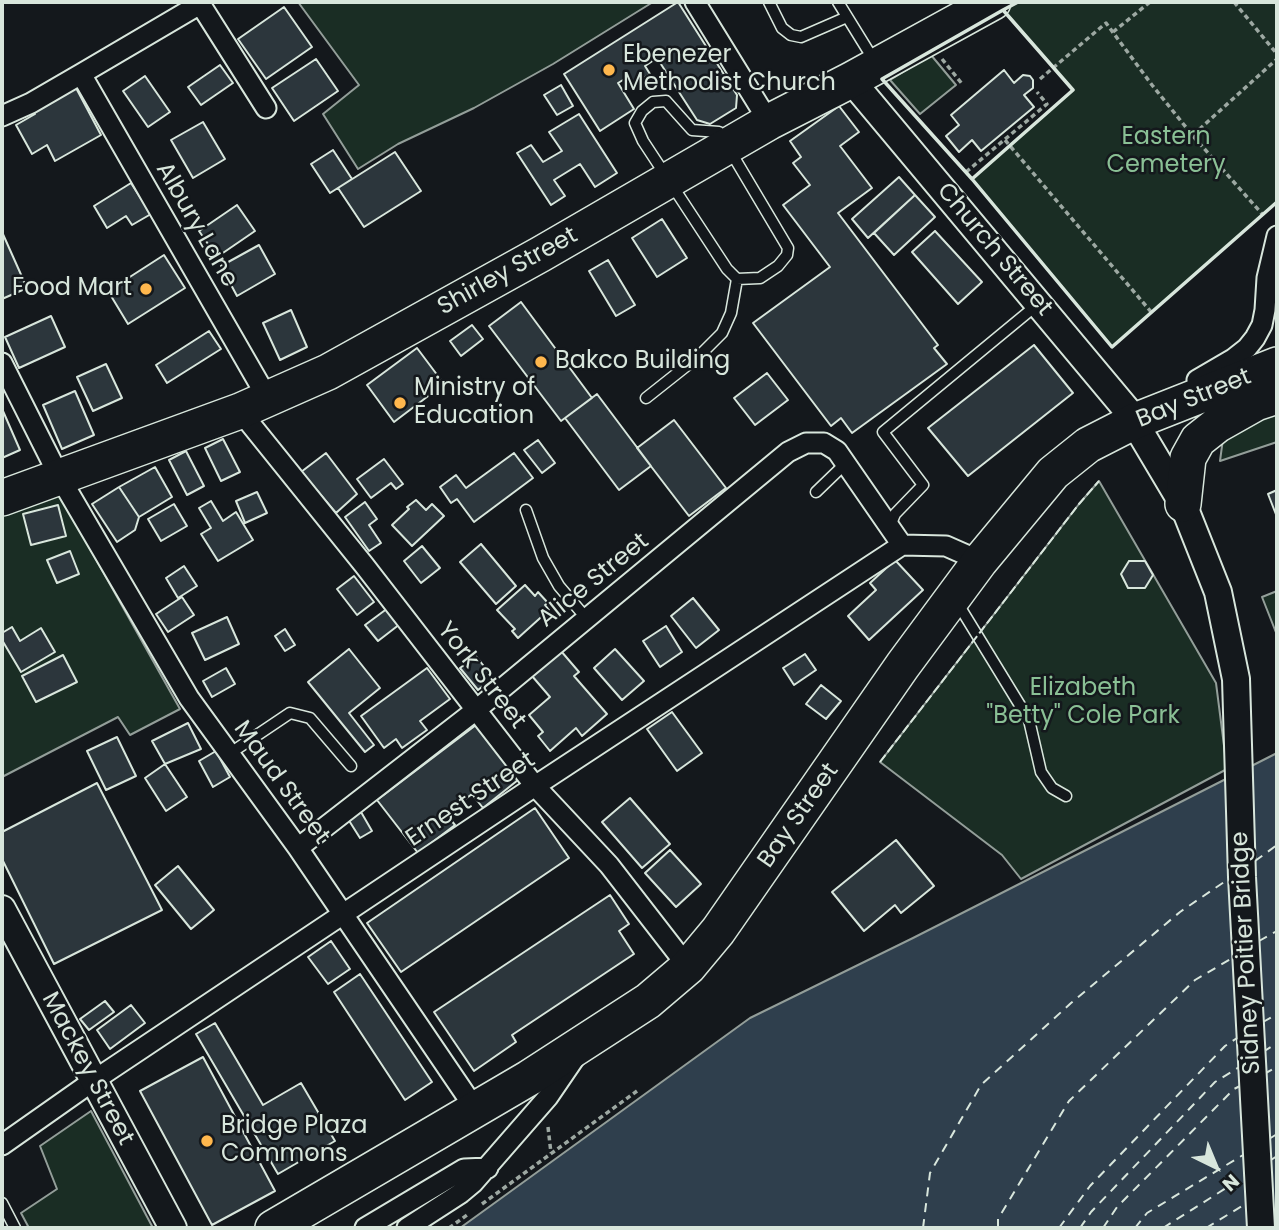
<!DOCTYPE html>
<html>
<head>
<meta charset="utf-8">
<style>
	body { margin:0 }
	#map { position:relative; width:1279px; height:1230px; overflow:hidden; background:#14181c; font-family:Poppins,sans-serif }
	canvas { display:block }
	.frame { position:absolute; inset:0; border:4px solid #d8e6dc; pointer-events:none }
	.north { position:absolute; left:1181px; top:1132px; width:70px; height:70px; -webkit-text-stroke:5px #14181c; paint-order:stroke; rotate:137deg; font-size:19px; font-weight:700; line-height:28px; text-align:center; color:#d8e6dc }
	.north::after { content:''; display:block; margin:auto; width:24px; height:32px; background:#d8e6dc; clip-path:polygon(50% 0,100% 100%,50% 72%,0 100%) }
</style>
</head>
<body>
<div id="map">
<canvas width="1279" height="1230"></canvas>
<div class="frame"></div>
<div class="north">N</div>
</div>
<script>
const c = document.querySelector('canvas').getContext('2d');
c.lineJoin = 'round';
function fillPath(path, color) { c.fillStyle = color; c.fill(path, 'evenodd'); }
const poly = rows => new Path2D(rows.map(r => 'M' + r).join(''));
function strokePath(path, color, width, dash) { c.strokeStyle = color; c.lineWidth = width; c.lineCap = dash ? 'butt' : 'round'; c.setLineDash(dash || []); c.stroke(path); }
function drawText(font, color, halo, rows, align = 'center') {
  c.font = font + ' Poppins,sans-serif'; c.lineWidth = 5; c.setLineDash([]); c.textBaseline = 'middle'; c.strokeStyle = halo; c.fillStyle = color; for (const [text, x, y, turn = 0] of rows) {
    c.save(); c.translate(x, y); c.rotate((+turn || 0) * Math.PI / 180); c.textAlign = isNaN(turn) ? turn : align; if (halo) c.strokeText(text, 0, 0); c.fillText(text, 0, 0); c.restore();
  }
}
const green = poly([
	[298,2,653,2,553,64,474,108,398,144,358,169,323,114,359,85,298,2],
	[1018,2,1277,2,1277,202,1112,347,972,179,1073,90,1003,10,1018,2],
	[931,55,956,85,920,114,890,80,931,55],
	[1277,411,1277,442,1220,461,1224,431,1277,411],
	[1099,481,1216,683,1227,769,1021,879,1002,855,880,762,1079,504,1099,481],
	[56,488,180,709,130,735,118,717,2,777,2,508,56,488],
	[1277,591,1277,635,1262,597,1277,591],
	[91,1111,153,1228,29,1228,21,1213,57,1189,40,1146,91,1111]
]);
const water = poly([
	[1277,753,1277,1228,460,1228,750,1018,913,938,1277,753]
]);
const ferry = poly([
	[1255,861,1277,845],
	[1259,941,1277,931],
	[1263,1022,1277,1014],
	[1263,1052,1277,1043],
	[1264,1074,1277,1067],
	[1269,1139,1277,1134],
	[1271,1160,1277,1156],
	[923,1228,930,1173,981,1085,1071,1003,1180,912,1230,878],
	[998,1228,998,1219,1069,1101,1195,980,1234,957],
	[1059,1228,1090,1186,1225,1046,1237,1038],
	[1080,1228,1091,1212,1215,1082,1241,1066],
	[1103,1228,1117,1207,1234,1089,1240,1086],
	[1135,1228,1147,1213,1243,1155],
	[1163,1228,1245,1176],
	[1206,1228,1247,1203]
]);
const building = poly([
	[678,2,737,95,736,108,710,124,697,120,657,58,645,66,650,74,633,85,628,77,618,83,634,109,600,131,564,74,678,2],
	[284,7,312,47,266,79,238,39,284,7],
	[316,59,338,91,294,121,272,88,316,59],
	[220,65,233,83,201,105,188,87,220,65],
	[1004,70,1014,83,1023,75,1030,76,1033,80,1033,88,1024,95,1034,107,981,151,972,140,959,152,946,136,959,125,951,115,1004,70],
	[145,76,170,112,148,127,123,91,145,76],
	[561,85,573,106,557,115,544,95,561,85],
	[75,86,101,135,55,161,47,145,32,154,16,125,35,114,32,109,75,86],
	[839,106,859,132,840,146,872,188,838,213,938,345,934,348,947,364,852,433,841,418,831,426,753,323,830,267,783,205,810,185,793,163,801,157,790,141,839,106],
	[579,114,617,173,595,187,580,164,554,180,565,196,551,205,517,153,531,145,543,162,562,151,549,132,579,114],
	[203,122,225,159,193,178,171,140,203,122],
	[333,150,352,179,330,193,311,164,333,150],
	[395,152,421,191,364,227,338,188,395,152],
	[899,177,915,195,868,238,852,219,899,177],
	[131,183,151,214,132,225,126,216,107,228,94,206,131,183],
	[915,195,935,217,894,255,874,233,915,195],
	[237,205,255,231,217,257,199,231,237,205],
	[662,219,687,258,657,277,632,238,662,219],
	[935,231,982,282,958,304,912,252,935,231],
	[2,232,27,288,2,299,2,232],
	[259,245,275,274,237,296,221,266,259,245],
	[164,255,185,288,128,324,108,291,164,255],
	[608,260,635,305,616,316,589,271,608,260],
	[521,302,592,398,561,421,489,326,521,302],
	[291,310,307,347,280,360,263,323,291,310],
	[51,316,65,347,19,368,5,337,51,316],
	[472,325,483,339,461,356,450,341,472,325],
	[209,331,221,349,167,383,156,365,209,331],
	[1034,345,1073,393,968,476,928,428,1034,345],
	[417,348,444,384,394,422,367,385,417,348],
	[106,364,122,398,93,411,77,377,106,364],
	[767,373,788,400,755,425,734,398,767,373],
	[75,391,94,435,62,449,43,405,75,391],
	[597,394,651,466,619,490,565,418,597,394],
	[3,411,20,450,2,458,2,412,3,411],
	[674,420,726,488,689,516,637,448,674,420],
	[223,439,240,472,221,481,205,448,223,439],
	[538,440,555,463,542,473,524,450,538,440],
	[186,451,204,486,187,495,169,460,186,451],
	[326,453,357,494,336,513,301,472,326,453],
	[514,453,533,478,474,522,457,499,451,503,440,487,456,475,466,488,514,453],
	[384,459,403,484,396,489,391,483,371,498,357,479,384,459],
	[155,467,172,497,139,517,119,487,155,467],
	[119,487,139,517,135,530,117,542,92,504,119,487],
	[1277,490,1277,517,1268,494,1277,490],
	[257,492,267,513,245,523,236,501,257,492],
	[416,500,426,510,432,504,444,516,412,546,392,525,409,509,407,507,416,500],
	[211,501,223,521,236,512,253,540,218,561,201,534,211,528,199,508,211,501],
	[365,502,377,519,369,525,381,543,369,551,345,517,365,502],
	[174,504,187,526,161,541,148,519,174,504],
	[58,505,66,536,31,545,23,514,58,505],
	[481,544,516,586,496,604,460,562,481,544],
	[422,546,440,568,421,583,404,561,422,546],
	[70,551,79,574,57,583,47,560,70,551],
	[895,560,923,590,869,640,848,616,876,590,870,583,895,560],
	[1129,561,1145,561,1153,575,1145,588,1128,588,1121,574,1129,561],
	[184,566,197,586,178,598,166,578,184,566],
	[354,576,374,602,357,615,337,589,354,576],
	[525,585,535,596,538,592,548,603,545,605,549,610,518,638,512,631,515,629,497,610,525,585],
	[182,597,194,615,168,632,156,614,182,597],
	[693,598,719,630,696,648,671,616,693,598],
	[388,608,400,624,378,641,365,625,388,608],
	[227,617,239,644,205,660,192,633,227,617],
	[666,626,682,652,660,667,643,641,666,626],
	[12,627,20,641,41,628,55,652,21,672,2,640,2,633,12,627],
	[285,629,295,645,285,651,275,636,285,629],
	[349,649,380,688,349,713,374,745,365,752,308,682,349,649],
	[615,649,644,681,622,700,594,668,615,649],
	[561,651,579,672,574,676,607,714,582,736,576,728,550,751,538,736,543,732,529,715,550,697,532,676,561,651],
	[805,654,816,670,794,685,783,668,805,654],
	[63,655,77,682,36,702,22,676,63,655],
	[476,656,493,678,478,690,460,668,476,656],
	[226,668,235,684,212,697,203,681,226,668],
	[427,668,450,699,420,721,427,730,402,748,396,739,384,748,361,716,427,668],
	[821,685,841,701,826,719,806,704,821,685],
	[672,712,702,753,677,771,647,729,672,712],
	[188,723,201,749,165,764,152,741,188,723],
	[476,725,518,780,483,808,472,794,446,814,455,825,418,853,377,800,476,725],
	[117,737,136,776,106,790,87,751,117,737],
	[216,751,230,777,213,787,199,761,216,751],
	[165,764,187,797,166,811,145,778,165,764],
	[97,783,162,910,54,964,2,859,2,832,97,783],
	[630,798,670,844,642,868,602,822,630,798],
	[535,808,569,858,401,972,367,923,535,808],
	[361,812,372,831,360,838,348,819,361,812],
	[896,840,934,886,901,913,895,905,864,931,832,892,896,840],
	[670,850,701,884,676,907,645,873,670,850],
	[178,866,214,910,191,929,155,885,178,866],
	[610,895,629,924,619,931,634,954,512,1035,516,1042,474,1071,434,1012,610,895],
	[331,941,350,969,328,984,308,957,331,941],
	[360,974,432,1082,405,1100,334,992,360,974],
	[105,1001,114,1012,89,1030,80,1019,105,1001],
	[131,1005,145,1023,110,1049,97,1030,131,1005],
	[215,1023,263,1105,301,1083,335,1141,278,1174,196,1034,215,1023],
	[203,1057,275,1191,212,1225,140,1091,203,1057]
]);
const path = poly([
	[1234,2,1277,54],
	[1113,32,1150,2],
	[942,59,963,85],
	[1040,79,1106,23,1152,85,1193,136,1263,215],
	[1193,135,1277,59],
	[1005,140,1152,313],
	[966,172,1047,104,1037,92],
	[548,1127,551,1153],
	[482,1204,637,1091],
	[449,1228,467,1215]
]);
const lane = poly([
	[769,2,782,28,791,35,801,37,847,17],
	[838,2,875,62],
	[666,101,692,130,719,132,788,248,787,255,778,266,760,278,737,279,727,269,643,141,635,123,642,111,653,102,666,101],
	[646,398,699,356,722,333,731,313,737,279],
	[816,492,845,464],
	[526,510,543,558,559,586,587,619],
	[890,526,895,514,923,485,883,432,1038,304],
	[958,604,1029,720,1041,772,1052,788,1066,796],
	[229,754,290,713,310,718,351,766],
	[2,1203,15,1228]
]);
const street = poly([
	[199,2,266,108],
	[695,2,769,122],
	[81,74,268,399],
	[2,116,31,103,81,74,200,4],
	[2,363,59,476,189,698,298,848,476,1110],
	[1197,380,1233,359,1247,348,1255,338,1262,325,1265,310,1267,278,1277,236],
	[240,411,364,565,535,786,609,865,688,967],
	[298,848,476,710,788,452,806,443,824,443,837,451,902,545],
	[2,1145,93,1081,535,786,902,545,946,546,980,561],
	[365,1228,464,1169,488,1168],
	[407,1228,461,1193,473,1183,548,1097,576,1056]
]);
const secondary = poly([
	[851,80,1127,410,1183,504,1218,592,1236,679,1242,877,1261,1228],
	[2,909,173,1228]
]);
const highway = poly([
	[2,498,240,411,328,372,541,254,769,122,851,80,993,2],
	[1183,504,1188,458,1198,440,1217,425,1256,403,1277,396],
	[273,1228,529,1078,648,1001,688,967,718,931,903,665,980,561,1053,473,1088,445,1135,421,1277,365]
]);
const fence = poly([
	[880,762,1079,504,1099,481]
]);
const wall = poly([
	[1018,2,1003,10,1073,90,972,179,1112,347,1277,202],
	[1003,10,1073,90,972,179,882,79,1003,10]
]);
const markers = [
	[609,70,7,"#ffb74d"],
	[146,289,7,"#ffb74d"],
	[541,362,7,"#ffb74d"],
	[400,403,7,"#ffb74d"],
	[207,1141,7,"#ffb74d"]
];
const poiNames = [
	["Ebenezer",623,56],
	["Methodist Church",623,84],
	["Food Mart",132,289,"right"],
	["Bakco Building",555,362],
	["Ministry of",414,389],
	["Education",414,417],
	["Bridge Plaza",221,1127],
	["Commons",221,1155]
];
const parkNames = [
	["Eastern",1166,138],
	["Cemetery",1166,166],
	["Elizabeth",1083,689],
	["\"Betty\" Cole Park",1083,717]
];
const streetNames = [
	["Albury Lane",196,225,60],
	["Church Street",994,250,50],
	["Shirley Street",508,272,-29],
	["Bay Street",1194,399,-22],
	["Alice Street",594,581,-39],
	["York Street",481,676,52],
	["Maud Street",281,783,54],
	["Ernest Street",471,800,-34],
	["Bay Street",799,816,-55],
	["Sidney Poitier Bridge",1247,953,-93],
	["Mackey Street",87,1069,62]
];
fillPath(green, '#1a2d24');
strokePath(green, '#939e99', 2);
fillPath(water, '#2f3f4d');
strokePath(water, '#939e99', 2);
strokePath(ferry, '#d8e6dc', 2, [9, 7]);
fillPath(building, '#2c363c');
strokePath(building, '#d8e6dc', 2);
strokePath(lane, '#d8e6dc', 13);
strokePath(street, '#d8e6dc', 23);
strokePath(secondary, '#d8e6dc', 30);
strokePath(highway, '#d8e6dc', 38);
strokePath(path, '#9da8a2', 3.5, [5, 3.5]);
strokePath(lane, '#14181c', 10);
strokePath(street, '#14181c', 19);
strokePath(secondary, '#14181c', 26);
strokePath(highway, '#14181c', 35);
strokePath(fence, '#d8e6dc', 2, [9, 3.5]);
strokePath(wall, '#d8e6dc', 3.5);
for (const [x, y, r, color] of markers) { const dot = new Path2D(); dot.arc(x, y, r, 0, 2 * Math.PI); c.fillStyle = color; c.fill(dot); strokePath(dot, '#14181c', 2.5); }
drawText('24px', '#d8e6dc', '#14181c', poiNames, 'left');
drawText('24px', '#8ac095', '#14181c', parkNames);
drawText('24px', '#d8e6dc', '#14181c', streetNames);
</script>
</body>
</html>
